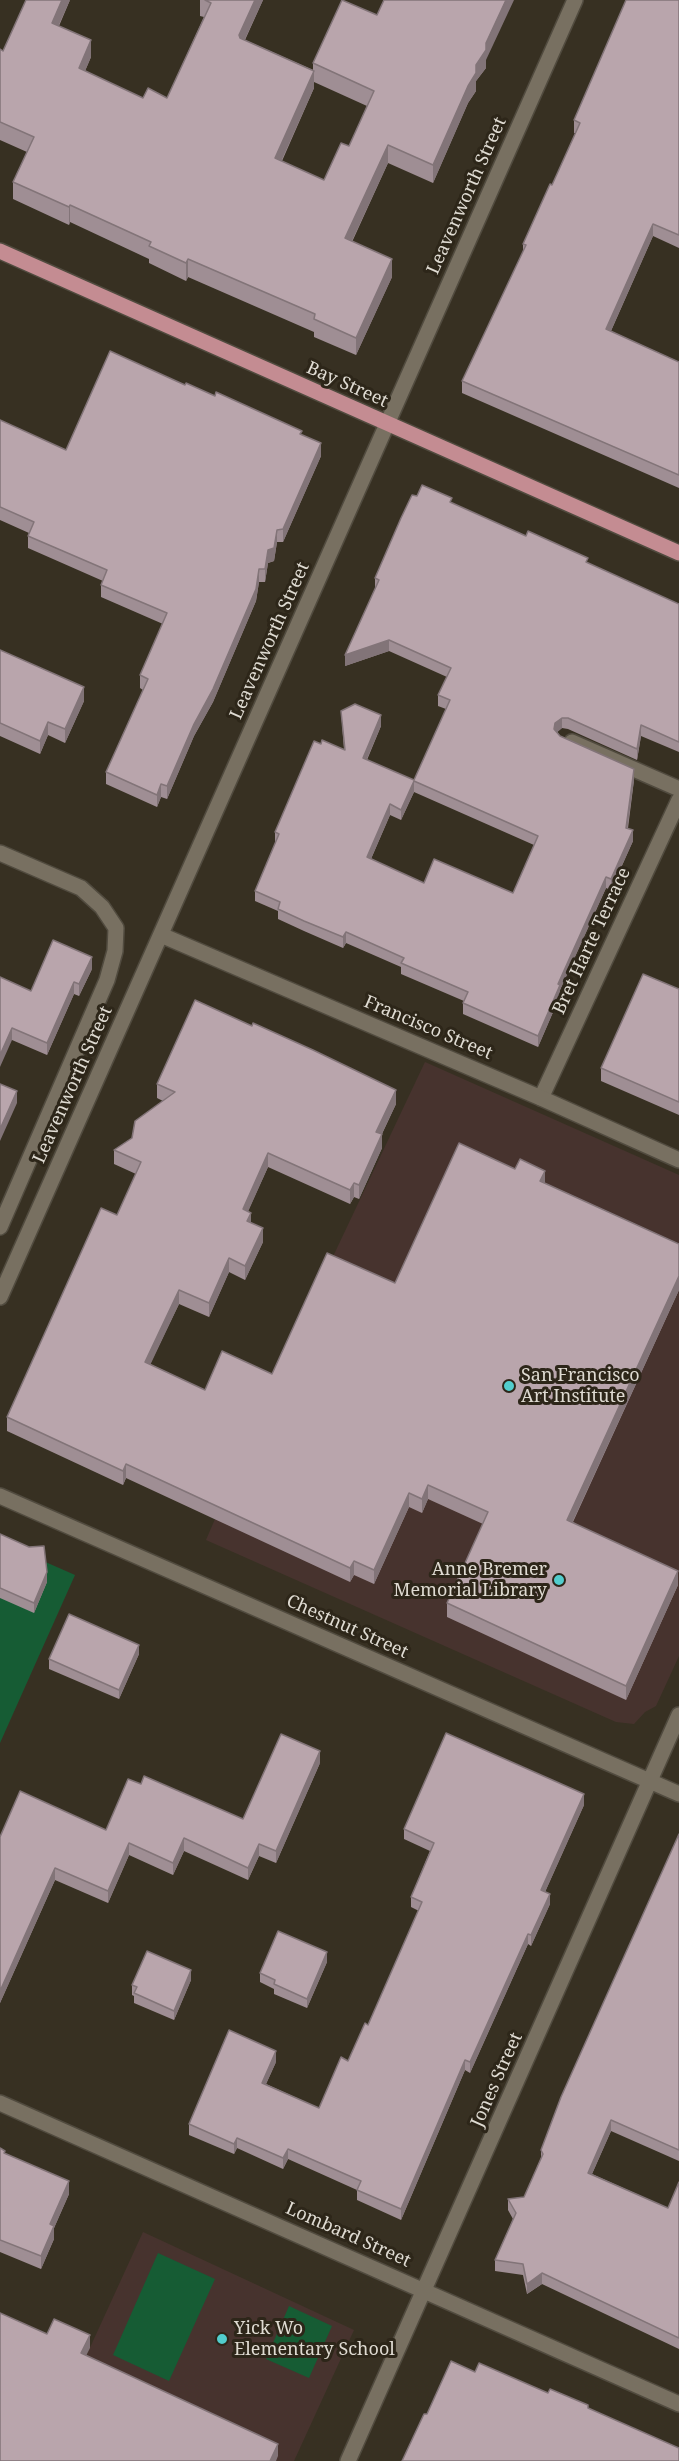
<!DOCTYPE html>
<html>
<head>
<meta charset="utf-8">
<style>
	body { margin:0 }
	canvas { display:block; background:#373022 }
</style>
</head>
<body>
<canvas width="679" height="2461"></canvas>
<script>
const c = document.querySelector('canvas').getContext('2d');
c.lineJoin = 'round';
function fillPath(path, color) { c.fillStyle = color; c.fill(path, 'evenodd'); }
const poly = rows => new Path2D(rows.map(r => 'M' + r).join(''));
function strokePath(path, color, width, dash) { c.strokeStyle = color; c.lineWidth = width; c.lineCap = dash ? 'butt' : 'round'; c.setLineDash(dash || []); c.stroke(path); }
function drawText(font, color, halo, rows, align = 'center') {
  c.font = font + ' "Noto Serif",serif'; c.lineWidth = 6; c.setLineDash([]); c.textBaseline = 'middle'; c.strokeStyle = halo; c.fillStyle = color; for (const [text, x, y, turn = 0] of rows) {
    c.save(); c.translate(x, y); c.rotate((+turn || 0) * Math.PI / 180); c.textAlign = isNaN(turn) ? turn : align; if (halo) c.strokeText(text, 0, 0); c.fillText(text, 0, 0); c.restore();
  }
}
const education = poly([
	[425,1062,679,1175,679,1656,656,1706,645,1712,634,1724,616,1722,206,1540,277,1375],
	[143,2232,354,2330,294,2461,38,2461]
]);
const green = poly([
	[0,1542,75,1575,0,1743],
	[158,2253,215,2279,169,2381,113,2355],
	[289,2306,332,2326,309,2378,266,2359]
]);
const lane = poly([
	[572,742,679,789],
	[541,1098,679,800]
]);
const street = poly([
	[0,853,81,888,102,907,116,928,115,951,107,980,0,1227],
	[161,935,541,1098,679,1160],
	[0,1297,575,0],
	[0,1496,679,1794],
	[0,2103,679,2404],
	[348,2461,679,1715]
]);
const primary = poly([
	[0,251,679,553]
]);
const wall = poly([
	[70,0,59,26,91,57,85,71,143,98,167,98,204,17,200,16,200,0,263,0,245,40,313,70,313,63,377,15,486,60,486,68,476,81,476,91,468,103,433,183,388,163,352,242,392,277,356,355,314,337,314,332,188,277,186,281,149,263,149,259,70,222,69,225,13,199,13,182,27,152,0,140,0,49,3,51],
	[314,82,367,106,349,146,324,180,282,161,314,88],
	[679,0,679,248,653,236,611,331,679,362,679,488,462,393,462,381,523,252,523,244,552,185,576,133,574,133,574,120],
	[185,385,302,435,321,456,283,542,277,542,274,561,268,563,265,582,259,582,256,601,213,702,194,736,167,799,161,797,157,807,106,784,106,772,143,690,140,688,140,675,163,624,101,597,101,585,103,581,28,548,28,536,29,533,0,520,0,420,66,450],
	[417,496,452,503,679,604,679,752,641,736,637,760,568,729,562,728,557,732,560,736,634,780,628,828,633,841,611,890,606,888,560,990,560,996,538,1047,463,1014,463,1003,464,1001,401,974,401,967,346,943,343,948,304,931,278,919,278,911,255,901,255,891,276,843,275,843,275,832,321,744,344,749,341,711,381,726,367,760,414,780,446,709,438,706,438,695,447,677,389,651,345,666,375,589,375,578],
	[414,792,534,845,513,893,424,883,371,859,390,815,401,820],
	[0,650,84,701,65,743,48,735,40,754,0,736],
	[92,969,79,996,74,994,47,1055,12,1040,0,977,31,991],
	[679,989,679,1115,601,1081,601,1068],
	[157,1084,396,1104,382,1134,382,1148,359,1199,354,1197,350,1204,268,1167,248,1211,251,1223,263,1242,245,1280,229,1272,209,1317,179,1304,150,1364,205,1390,272,1374,395,1283,545,1183,679,1244,679,1290,573,1522,678,1585,626,1700,447,1617,447,1603,483,1524,428,1499,422,1513,409,1507,374,1584,354,1575,350,1582,126,1478,123,1485,7,1431,7,1417,117,1215,136,1174,114,1164,114,1150,132,1138,163,1101,157,1098],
	[0,1534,29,1547,47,1582,34,1613,0,1598],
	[139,1654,119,1699,49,1669,49,1659],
	[320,1763,276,1863,259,1856,248,1880,184,1851,173,1875,129,1855,108,1903,55,1880,0,2003,0,1837,106,1830,141,1784,243,1819],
	[584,1805,545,1892,550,1904,531,1946,528,1944,470,2073,465,2070,401,2220,357,2200,357,2190,288,2159,283,2169,237,2148,234,2154,189,2135,189,2124,276,2062,266,2084,319,2108,348,2061,368,2025,419,1911,411,1907,411,1897,430,1851,404,1839,404,1829],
	[679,1834,679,2161,611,2131,592,2174,668,2208,679,2182,679,2349,542,2284,527,2294,523,2275,495,2271,495,2260,513,2219,508,2210,508,2199,524,2197,541,2158,541,2150],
	[327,1962,307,2008,274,1994,274,1989,260,1982,260,1973],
	[191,1980,174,2020,134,2003,134,1996,132,1995,132,1985],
	[0,2148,5,2154,69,2194,54,2228,54,2239,41,2269,0,2252]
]);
const shadedWall = poly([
	[62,0,70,0,52,40,52,23],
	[255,0,263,0,239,52,239,35],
	[506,0,514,0,486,60,486,68,476,81,476,91,468,103,433,183,433,165,476,65],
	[91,40,91,57,79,85,79,68],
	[314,71,314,88,275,175,275,158],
	[388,145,388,163,345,256,345,238],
	[70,205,70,222,69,225,69,207],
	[653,224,653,236,606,342,606,329],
	[188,259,188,277,186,281,186,263],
	[392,259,392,277,356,355,356,338],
	[321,443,321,456,283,542,283,529],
	[277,530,277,542,274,561,268,563,265,582,265,569,268,550],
	[259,569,259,582,256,601,213,702,194,736,167,799,167,786],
	[389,640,389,651,345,666,345,655],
	[84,687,84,701,65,743,65,729],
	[381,715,381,726,363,768,363,758],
	[562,718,562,728,555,734,554,729,555,723],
	[48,722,48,735,40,754,40,741],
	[641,725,641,736,637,760,637,749],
	[634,769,634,780,626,838,626,828],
	[414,781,414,792,401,820,401,810],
	[161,784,161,797,157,807,157,795],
	[390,804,390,815,367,868,367,857],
	[633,830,633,841,611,890,611,879],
	[606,877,606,888,560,990,560,996,538,1047,538,1036,558,984],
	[346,932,346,943,343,948,343,937],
	[92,957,92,969,79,996,79,984],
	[74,982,74,994,47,1055,47,1043],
	[12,1028,12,1040,0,1067,0,1055],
	[396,1090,396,1104,376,1146,376,1132],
	[17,1091,17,1103,0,1141,0,1129],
	[382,1134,382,1148,359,1199,359,1185],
	[268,1153,268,1167,243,1223,243,1209],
	[545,1171,545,1185,540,1181],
	[354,1183,354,1197,350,1204,350,1190],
	[251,1213,251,1227,247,1221],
	[263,1228,263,1242,245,1280,245,1266],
	[229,1258,229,1272,209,1317,209,1303],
	[679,1276,679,1290,567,1534,567,1520],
	[179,1290,179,1304,145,1376,145,1362],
	[126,1464,126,1478,123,1485,123,1471],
	[428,1485,428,1499,422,1513,422,1499],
	[409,1493,409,1507,374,1584,374,1570],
	[354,1561,354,1575,350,1582,350,1568],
	[678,1571,678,1585,626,1700,626,1686],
	[47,1572,47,1582,34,1613,34,1603],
	[139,1645,139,1654,119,1699,119,1690],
	[320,1751,320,1763,276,1863,276,1851],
	[584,1794,584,1805,541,1901,541,1890],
	[184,1838,184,1851,173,1875,173,1863],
	[129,1843,129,1855,108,1903,108,1891],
	[259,1844,259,1856,248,1880,248,1868],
	[55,1868,55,1880,0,2003,0,1991],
	[550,1894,550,1904,531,1946,531,1935],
	[528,1934,528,1944,470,2073,470,2062],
	[327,1952,327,1962,307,2008,307,1999],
	[191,1970,191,1980,174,2020,174,2011],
	[276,2051,276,2062,262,2093,262,2083],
	[465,2060,465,2070,401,2220,401,2209],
	[611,2120,611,2131,588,2183,588,2173],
	[237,2138,237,2148,234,2154,234,2144],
	[288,2149,288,2159,283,2169,283,2158],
	[69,2181,69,2194,54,2228,54,2239,41,2269,41,2256,50,2224],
	[542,2273,542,2284,527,2294,527,2284],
	[90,2335,90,2348,81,2366,81,2353],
	[278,2444,278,2456,276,2461,270,2461]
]);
const building = poly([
	[26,0,62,0,52,23,91,40,79,68,143,98,148,88,167,98,211,3,205,0,255,0,239,35,240,38,314,71,275,158,324,180,341,143,349,146,374,91,313,63,342,0,377,15,384,0,506,0,486,43,486,50,476,65,476,73,468,86,433,165,388,145,345,238,392,259,356,338,314,319,315,314,188,259,186,263,149,246,151,242,70,205,69,207,13,182,34,137,0,122,0,49,3,51,26,0],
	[626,0,679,0,679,235,653,224,606,329,679,362,679,475,462,381,526,245,523,244,550,184,552,185,580,123,574,120,626,0],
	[110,351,185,385,186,383,215,396,216,392,302,431,300,434,321,443,283,529,277,530,274,548,268,550,265,569,259,569,256,589,213,689,194,724,167,786,161,784,157,795,106,772,148,679,140,675,167,613,101,585,107,570,28,536,34,522,0,507,0,420,66,450,110,351],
	[422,485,452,498,450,502,526,536,528,531,588,558,586,562,679,604,679,742,641,725,637,749,568,718,562,718,555,723,554,729,560,736,634,769,626,828,633,830,611,879,606,877,558,984,560,985,538,1036,463,1003,468,992,401,963,404,958,346,932,343,937,304,921,278,909,280,902,255,891,279,834,275,832,314,741,321,744,322,740,345,750,341,711,355,704,381,715,363,758,414,780,450,700,438,695,451,668,389,640,345,655,379,580,375,578,401,518,412,495,417,496,422,485],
	[414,781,538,836,513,893,434,859,424,883,367,857,390,804,401,810,414,781],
	[0,650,84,687,65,729,48,722,40,741,0,723,0,650],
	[53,940,92,957,79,984,74,982,47,1043,12,1028,0,1055,0,977,31,991,53,940],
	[643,974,679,989,679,1102,601,1068,643,974],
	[195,1000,252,1026,253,1023,313,1050,396,1090,376,1132,382,1134,359,1185,354,1183,350,1190,268,1153,243,1209,251,1213,247,1221,263,1228,245,1266,229,1258,209,1303,179,1290,145,1362,205,1390,222,1351,272,1374,327,1253,395,1283,459,1143,515,1169,520,1159,545,1171,540,1181,679,1244,679,1276,567,1520,678,1571,626,1686,447,1603,488,1512,428,1485,422,1499,409,1493,374,1570,354,1561,350,1568,126,1464,123,1471,7,1417,101,1208,117,1215,141,1162,114,1150,132,1138,135,1121,175,1092,157,1084,195,1000],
	[0,1084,17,1091,0,1129,0,1084],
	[0,1534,29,1547,44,1546,47,1572,34,1603,0,1588,0,1534],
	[69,1614,139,1645,119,1690,49,1659,69,1614],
	[446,1733,584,1794,541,1890,550,1894,531,1935,528,1934,470,2062,465,2060,401,2209,357,2190,361,2181,288,2149,283,2158,237,2138,234,2144,189,2124,229,2030,276,2051,262,2083,319,2108,341,2057,348,2061,365,2023,368,2025,422,1902,411,1897,434,1843,404,1829,446,1733],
	[281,1734,320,1751,276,1851,259,1844,248,1868,184,1838,173,1863,129,1843,108,1891,55,1868,0,1991,0,1837,20,1791,106,1830,128,1779,141,1784,144,1776,243,1819,281,1734],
	[679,1834,679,2150,611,2120,588,2173,668,2208,679,2182,679,2338,542,2273,527,2284,523,2264,495,2260,516,2213,508,2199,524,2197,543,2154,541,2150,561,2097,679,1834],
	[278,1931,327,1952,307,1999,274,1984,275,1980,260,1973,278,1931],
	[147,1951,191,1970,174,2011,134,1993,137,1987,132,1985,147,1951],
	[0,2148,5,2151,4,2153,69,2181,50,2224,54,2226,41,2256,0,2240,0,2148],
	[0,2313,47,2334,54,2319,90,2335,81,2353,278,2444,270,2461,0,2461,0,2313],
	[451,2361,475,2372,479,2363,548,2393,550,2389,588,2405,588,2408,679,2448,679,2461,402,2461,424,2414,427,2414,451,2361]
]);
const markers = [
	[509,1386,6,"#52cdcd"],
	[559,1580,6,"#52cdcd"],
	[222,2339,6,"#52cdcd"]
];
const streetNames = [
	["Leavenworth Street",467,196,-66],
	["Bay Street",347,385,24],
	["Leavenworth Street",270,641,-66],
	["Bret Harte Terrace",592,941,-65],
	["Francisco Street",428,1028,23],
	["Leavenworth Street",73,1085,-66],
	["Chestnut Street",347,1627,24],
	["Jones Street",497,2080,-66],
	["Lombard Street",348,2235,24]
];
const poiNames = [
	["San Francisco",521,1376],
	["Art Institute",521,1397],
	["Anne Bremer",547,1570,"right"],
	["Memorial Library",547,1591,"right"],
	["Yick Wo",234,2329],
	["Elementary School",234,2350]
];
fillPath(education, '#47332e');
fillPath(green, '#165c34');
strokePath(lane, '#514b3f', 18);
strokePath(street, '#514b3f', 18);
strokePath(primary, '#514b3f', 18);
strokePath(lane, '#787061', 15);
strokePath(street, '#787061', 15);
strokePath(primary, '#c48c92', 15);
fillPath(wall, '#9f8e94');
fillPath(shadedWall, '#827478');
fillPath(building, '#b9a5ac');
strokePath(building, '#827478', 1.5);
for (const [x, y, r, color] of markers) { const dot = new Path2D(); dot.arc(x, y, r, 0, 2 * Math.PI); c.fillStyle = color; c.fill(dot); strokePath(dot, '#2d2619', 2); }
drawText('18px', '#dfdbd2', '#2d2619', streetNames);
drawText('18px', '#dfdbd2', '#2d2619', poiNames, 'left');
</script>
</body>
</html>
